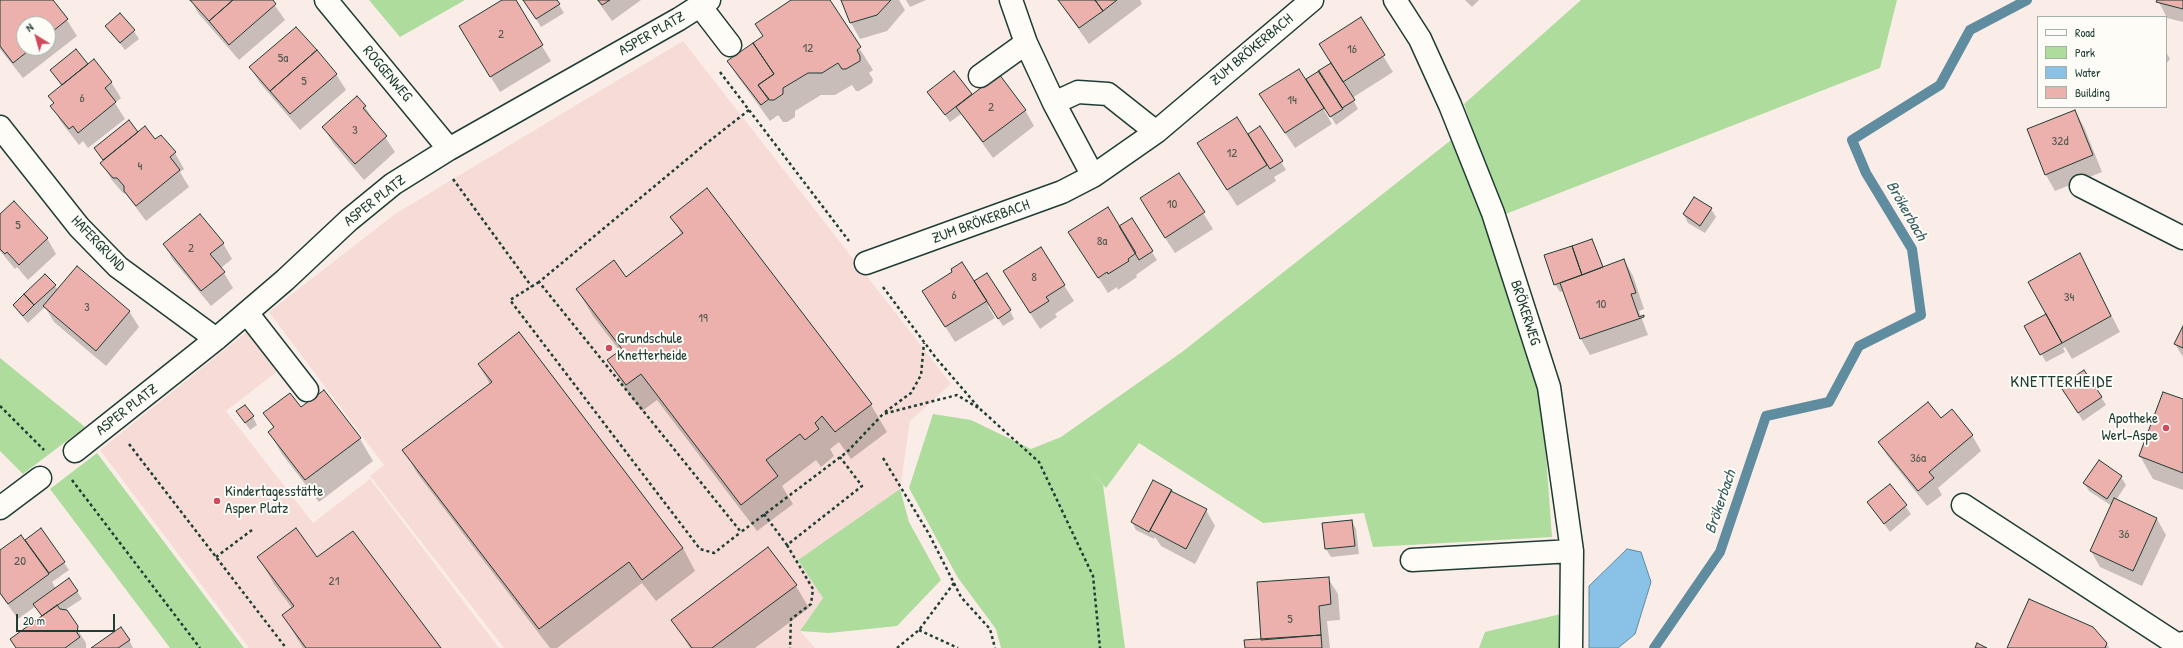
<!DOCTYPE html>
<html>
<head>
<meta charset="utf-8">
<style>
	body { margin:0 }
	#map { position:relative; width:2183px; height:648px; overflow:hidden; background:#faede8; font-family:"Patrick Hand",sans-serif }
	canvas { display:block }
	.legend { position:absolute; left:2037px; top:16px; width:130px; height:92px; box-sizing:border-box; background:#fdfcf7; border:1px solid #a4b0a9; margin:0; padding:5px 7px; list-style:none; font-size:12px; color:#1f3d34 }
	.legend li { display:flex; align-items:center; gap:8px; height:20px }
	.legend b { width:20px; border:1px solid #a4b0a9 }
	.north { position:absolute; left:16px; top:16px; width:40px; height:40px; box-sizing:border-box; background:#fdfcf7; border:1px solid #a4b0a9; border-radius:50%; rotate:323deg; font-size:11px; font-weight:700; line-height:16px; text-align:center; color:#1f3d34 }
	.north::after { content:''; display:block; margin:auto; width:14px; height:18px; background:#d1495b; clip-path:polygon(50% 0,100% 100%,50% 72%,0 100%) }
	.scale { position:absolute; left:16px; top:614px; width:99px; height:18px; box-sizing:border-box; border:2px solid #1f3d34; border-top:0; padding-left:5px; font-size:12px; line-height:14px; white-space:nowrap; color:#1f3d34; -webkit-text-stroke:3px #fdfcf7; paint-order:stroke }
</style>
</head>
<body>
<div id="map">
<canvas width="2183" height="648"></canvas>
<ul class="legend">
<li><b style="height:5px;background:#fdfcf7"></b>Road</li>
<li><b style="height:11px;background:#addc9c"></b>Park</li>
<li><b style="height:11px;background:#89c1e7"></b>Water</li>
<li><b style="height:11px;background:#ecb1ad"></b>Building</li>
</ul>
<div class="north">N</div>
<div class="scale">20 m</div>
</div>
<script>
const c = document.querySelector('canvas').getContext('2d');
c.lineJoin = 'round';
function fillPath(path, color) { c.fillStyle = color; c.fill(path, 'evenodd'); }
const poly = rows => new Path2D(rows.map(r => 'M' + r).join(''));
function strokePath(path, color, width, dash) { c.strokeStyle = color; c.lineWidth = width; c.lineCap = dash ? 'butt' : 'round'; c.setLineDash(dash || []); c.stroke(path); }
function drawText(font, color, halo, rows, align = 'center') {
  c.font = font + ' "Patrick Hand",sans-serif'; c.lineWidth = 4; c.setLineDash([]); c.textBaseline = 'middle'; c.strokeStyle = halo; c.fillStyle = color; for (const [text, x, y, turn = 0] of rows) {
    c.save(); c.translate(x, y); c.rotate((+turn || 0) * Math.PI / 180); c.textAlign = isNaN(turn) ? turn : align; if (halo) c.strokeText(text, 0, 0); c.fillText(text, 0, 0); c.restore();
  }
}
const built = poly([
	[683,41,951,384,910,421,900,489,798,560,823,598,800,631,815,648,504,648,370,476,384,465,269,312,395,214],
	[249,330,279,370,226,411,313,523,370,479,499,648,249,648,100,450]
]);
const green = poly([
	[369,0,465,0,400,37],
	[1581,0,1897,0,1880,68,1503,215,1464,104],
	[1455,137,1541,388,1552,537,1373,547,1364,513,1263,523,1139,443,1106,488,1085,464,1103,485,1125,648,1001,648,996,629,958,578,909,488,933,414,971,420,1031,449,1061,437,1182,352],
	[0,358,85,427,23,474,0,451],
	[97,453,244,648,170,648,50,489],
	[900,489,909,522,941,580,897,626,829,633,800,631,823,598,798,560],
	[1561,614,1560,648,1479,648,1485,632]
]);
const water = poly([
	[1627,549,1641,552,1651,582,1635,634,1618,648,1589,648,1589,586,1627,549]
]);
const shadow = poly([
	[0,0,51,0,67,20,77,36,23,78,0,49],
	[24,24,48,24,48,48,24,48],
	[191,0,271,0,285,20,239,60,198,13],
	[504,0,514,0,551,61,500,92,469,42],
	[524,0,556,0,564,13,541,27],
	[597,0,641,0,612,21],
	[793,0,829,0,873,70,869,73,873,79,872,83,859,91,856,91,852,85,835,95,821,95,795,111,795,117,787,122,783,122,778,115,770,121,738,77,728,61,764,36],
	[842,0,899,0,905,10,887,31,860,39,851,23],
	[906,0,926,0,910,7],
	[1058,0,1140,0,1142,4,1089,44],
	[1465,0,1479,0,1472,7],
	[2158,0,2183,0,2183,22,2167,18],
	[1360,19,1393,72,1352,98,1358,109,1336,125,1326,109,1324,110,1332,124,1295,148,1270,110,1306,81,1331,64,1320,45],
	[106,26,134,31,139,39,125,50],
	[2166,52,2170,59,2166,64],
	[88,65,111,82,121,98,115,103,125,119,88,148,83,141,79,145,61,122,52,106,54,104,50,96,62,86,51,70],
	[250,67,336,74,346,90,300,130,260,83],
	[954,73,972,96,1025,110,1034,126,993,158,961,114,950,122,928,92],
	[365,107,395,152,364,180,333,143,323,127],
	[2075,111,2084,127,2102,172,2055,191,2046,175,2028,129],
	[1260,127,1286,170,1274,177,1276,181,1237,206,1198,144,1252,142],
	[138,133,155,141,175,153,184,169,180,172,189,187,146,221,126,194,123,193,111,179,102,163,104,161,95,148],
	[1179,174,1213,229,1175,253,1150,215],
	[707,190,871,405,887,432,851,459,839,442,830,449,834,456,821,467,816,460,782,486,793,504,757,531,657,400,642,411,624,387,608,360,620,351,593,316,577,289,626,278,682,235,672,217],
	[1695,198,1711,209,1716,217,1705,233,1688,223,1684,215],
	[0,215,47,238,56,254,28,280,17,267,15,269,0,251],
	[1131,219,1157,260,1136,275,1137,277,1118,290,1117,287,1108,293,1079,248],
	[1592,240,1604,268,1624,260,1633,276,1644,309,1639,311,1648,335,1590,355,1581,339,1564,291,1560,292,1555,284],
	[223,243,232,259,221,268,233,288,211,306,173,260,164,244],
	[1041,249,1074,301,1055,314,1057,317,1040,329,1014,288],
	[2080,255,2120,332,2072,359,2065,347,2063,348,2065,352,2046,362,2026,326,2045,315],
	[55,286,58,290,129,311,139,327,106,366,54,322,45,307,28,323,19,313,14,305],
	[977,288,1010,311,1014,319,1003,326,990,305,988,306,995,318,955,342,933,307],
	[2183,328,2183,357,2175,344],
	[519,334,683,548,695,571,656,601,642,583,557,648,550,648,417,473,404,450,490,384,479,365],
	[2066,394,2101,397,2106,405,2083,421],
	[2183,400,2183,490,2153,479,2140,456],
	[301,408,360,439,373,461,319,502,282,454,269,432,274,429,265,413],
	[238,412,253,417,257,425,250,430],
	[1941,420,1972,435,1981,451,1938,488,1942,495,1927,506,1889,458,1879,443],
	[2099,462,2121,477,2126,485,2116,500,2157,519,2166,535,2142,586,2100,567,2091,551,2112,506,2089,491,2084,483],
	[1890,485,1911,514,1890,532,1868,502],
	[1206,510,1215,526,1195,564,1161,546,1155,537,1154,539,1136,530,1132,522],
	[1352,521,1356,529,1359,554,1331,557,1326,549,1324,524],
	[41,530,69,570,52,582,56,589,77,591,82,599,65,610,86,643,86,648,16,648,42,616,36,606,18,619,0,594,0,551,25,541],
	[259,558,317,558,440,648,303,648,283,615,292,608,274,584],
	[1328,578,1338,594,1340,620,1327,621,1330,648,1246,648,1262,640],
	[796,586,809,608,755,648,690,648,673,620],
	[129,640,133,648,93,648],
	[2106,643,2109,648,2008,648]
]);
const stream = poly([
	[1654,648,1720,552,1766,416,1829,402,1859,346,1921,315,1912,249,1866,173,1852,140,1940,85,1970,30,2027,0]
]);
const building = poly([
	[0,0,53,0,68,19,48,35,48,24,24,24,24,48,32,48,13,63,0,46,0,0],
	[190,0,233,0,209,21,190,0],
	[233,0,273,0,276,4,229,45,209,21,233,0],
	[502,0,516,0,543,45,490,77,459,26,502,0],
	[523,0,557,0,560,4,536,19,523,0],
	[598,0,610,0,602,5,598,0],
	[791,0,830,0,861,47,857,50,860,56,860,61,846,69,842,69,838,63,822,73,808,73,783,88,783,94,774,100,769,100,758,85,774,74,753,43,763,36,755,24,791,0],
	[841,0,891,0,877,15,850,23,841,0],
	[1058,0,1095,0,1103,11,1079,28,1058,0],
	[1095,0,1117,0,1103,11,1095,0],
	[2157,0,2183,0,2183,9,2156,2,2157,0],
	[120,13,135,30,120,43,105,26,120,13],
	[1361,17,1385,55,1343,82,1319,44,1361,17],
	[296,27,317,50,270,91,249,67,296,27],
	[753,43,774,74,758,85,769,99,761,105,727,61,753,43],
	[76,49,88,64,62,85,50,70,76,49],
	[317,50,337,74,290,114,270,91,317,50],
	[94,59,112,82,105,88,116,102,78,133,73,126,69,129,50,106,54,103,48,96,94,59],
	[1331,63,1355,100,1342,108,1318,71,1331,63],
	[1299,69,1324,108,1285,133,1259,94,1299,69],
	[954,71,972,94,945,115,927,92,954,71],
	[1319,71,1343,109,1330,117,1306,79,1319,71],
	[999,74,1026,110,983,142,956,107,999,74],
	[357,96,366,106,363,108,387,136,355,164,322,127,357,96],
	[2075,110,2093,155,2045,175,2027,129,2075,110],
	[1237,117,1267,165,1227,190,1197,143,1237,117],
	[129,120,138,132,103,160,94,148,129,120],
	[145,126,155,139,161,135,176,152,170,157,180,170,136,206,124,191,124,186,117,178,113,178,100,163,145,126],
	[1260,126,1283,161,1270,169,1248,134,1260,126],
	[1179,173,1205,212,1165,238,1140,198,1179,173],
	[707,188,872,404,835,432,822,416,815,423,819,429,805,440,800,434,766,460,778,476,741,505,641,374,626,385,607,360,622,349,576,289,614,260,626,277,683,233,670,217,707,188],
	[1694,197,1712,208,1700,226,1683,214,1694,197],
	[14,201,48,238,19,265,7,252,5,254,0,249,0,214,14,201],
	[1108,207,1136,253,1128,259,1129,261,1108,274,1107,272,1098,278,1068,232,1108,207],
	[200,214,224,243,210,254,225,272,201,291,163,244,200,214],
	[1132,218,1153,251,1139,260,1119,226,1132,218],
	[1592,239,1603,267,1582,275,1572,246,1592,239],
	[1572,246,1582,275,1554,285,1544,255,1572,246],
	[1041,247,1065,285,1046,297,1049,301,1030,313,1003,271,1041,247],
	[2080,253,2111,316,2062,343,2028,282,2080,253],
	[1624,259,1636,293,1631,294,1639,317,1644,315,1644,317,1580,339,1560,283,1624,259],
	[962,262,987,301,945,327,922,291,952,272,951,269,962,262],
	[77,266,130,311,96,351,43,306,77,266],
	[987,273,1011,310,998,319,974,281,987,273],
	[45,274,56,285,34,305,24,294,45,274],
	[24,294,34,305,23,316,13,305,24,294],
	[2046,314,2062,343,2040,355,2024,326,2046,314],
	[2183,326,2183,348,2174,344,2183,326],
	[519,332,683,548,642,580,629,562,539,629,402,450,492,382,478,364,519,332],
	[2084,370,2102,397,2078,413,2060,386,2084,370],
	[324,390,361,438,305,480,268,432,274,427,263,413,290,393,301,407,324,390],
	[2163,392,2183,399,2183,473,2139,456,2163,392],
	[1928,402,1941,418,1952,409,1973,435,1929,472,1934,478,1918,491,1878,442,1928,402],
	[245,405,254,416,245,423,236,411,245,405],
	[2099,460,2122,476,2107,499,2083,483,2099,460],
	[1153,480,1172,490,1149,532,1131,522,1153,480],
	[1890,484,1907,505,1884,524,1867,502,1890,484],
	[1171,491,1207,509,1186,549,1150,530,1171,491],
	[2114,498,2157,518,2133,571,2090,551,2114,498],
	[1352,520,1355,546,1325,549,1322,523,1352,520],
	[41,528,65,562,49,573,25,540,41,528],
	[296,528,317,557,353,531,441,648,306,648,282,615,294,606,257,557,296,528],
	[21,535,49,574,8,604,0,593,0,550,21,535],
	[768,547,797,585,712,648,692,648,671,620,768,547],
	[1329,577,1331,604,1319,606,1321,635,1261,640,1257,582,1329,577],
	[69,578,78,591,42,616,33,604,69,578],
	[2029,599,2093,627,2107,643,2105,648,2007,648,2029,599],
	[57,605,60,609,67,610,78,626,77,633,80,637,65,648,16,648,10,639,57,605],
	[121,627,130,640,118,648,91,648,121,627],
	[1321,635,1322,648,1245,648,1244,640,1321,635],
	[1977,643,1987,648,1975,648,1977,643]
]);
const path = poly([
	[720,72,849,241],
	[749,110,703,146,539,282,741,532,847,452,883,414,957,395,980,409],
	[453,179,532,287],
	[539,282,510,300,700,549,714,553,741,532],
	[883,287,936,358,980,409,1039,462,1093,576,1100,648],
	[0,406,44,450],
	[885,412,911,393,921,375,924,343],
	[129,444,286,648],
	[883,458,929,534,961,597,990,629,995,648],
	[72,480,200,648],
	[764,514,787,545,862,486,840,457],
	[787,545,813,589,811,604,791,619,790,648],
	[216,557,252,530],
	[919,630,958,648],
	[897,648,919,630,954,583]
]);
const minor = poly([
	[326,0,449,149],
	[1011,0,1026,43,1054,103],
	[1395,0,1420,39,1450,105,1493,213,1549,387,1572,551,1571,648],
	[700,6,730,45],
	[980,76,1026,43],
	[0,127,79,227,118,267,216,339],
	[1093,176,1156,132],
	[2081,186,2183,238],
	[866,263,1062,192,1093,176,1054,103,1078,92,1108,94,1156,132,1312,0],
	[247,313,307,390],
	[75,451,216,339,285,280,349,220,393,184,449,149,679,19,709,0],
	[1963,505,2181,647],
	[0,508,40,478],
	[1412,560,1572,551]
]);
const major = poly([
	[2181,648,2183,643]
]);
const markers = [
	[609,348,4,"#d1495b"],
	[2166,428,4,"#d1495b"],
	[217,501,4,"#d1495b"]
];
const numberNames = [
	["2",501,35],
	["12",808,49],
	["16",1352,50],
	["5a",283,59],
	["5",304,82],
	["6",82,99],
	["14",1292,101],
	["2",991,108],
	["3",355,131],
	["32d",2060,142],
	["12",1232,154],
	["4",140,167],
	["10",1172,205],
	["5",18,226],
	["8a",1102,242],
	["2",191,249],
	["8",1034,278],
	["6",954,296],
	["34",2069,298],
	["10",1601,305],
	["3",87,308],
	["19",703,319],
	["36a",1918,459],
	["36",2124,535],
	["20",20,562],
	["21",334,582],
	["5",1290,620]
];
const streetNames = [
	["ASPER PLATZ",652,34,-30],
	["ZUM BRÖKERBACH",1252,50,-40],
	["ROGGENWEG",387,74,50],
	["ASPER PLATZ",375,201,-38],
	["ZUM BRÖKERBACH",981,222,-20],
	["HAFERGRUND",98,244,46],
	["BRÖKERWEG",1525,313,72],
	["ASPER PLATZ",127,410,-38]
];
const poiNames = [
	["Grundschule",617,339],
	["Knetterheide",617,356],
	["Apotheke",2158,419,"right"],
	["Werl-Aspe",2158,436,"right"],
	["Kindertagesstätte",225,492],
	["Asper Platz",225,509]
];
const waterNames = [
	["Brökerbach",1906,211,60],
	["Brökerbach",1721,502,-71]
];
const quarterNames = [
	["KNETTERHEIDE",2062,382]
];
fillPath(built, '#f6dbd6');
fillPath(green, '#addc9c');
fillPath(water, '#89c1e7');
strokePath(water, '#5f8c9f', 1);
fillPath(shadow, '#0003');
strokePath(stream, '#5f8c9f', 10);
fillPath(building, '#ecb1ad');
strokePath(building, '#1f3d34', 1);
strokePath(minor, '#1f3d34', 25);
strokePath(major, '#1f3d34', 25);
strokePath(path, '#1f3d34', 2.5, [3, 3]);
strokePath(minor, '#fdfcf7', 22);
strokePath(major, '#fdfcf7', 22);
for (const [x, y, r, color] of markers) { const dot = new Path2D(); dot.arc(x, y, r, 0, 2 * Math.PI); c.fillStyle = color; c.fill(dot); strokePath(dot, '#fdfcf7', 1.5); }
drawText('13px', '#525a52', null, numberNames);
drawText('15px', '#1f3d34', '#fdfcf7', streetNames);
drawText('15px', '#1f3d34', '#fdfcf7', poiNames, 'left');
drawText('italic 16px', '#3a5e61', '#fdfcf7', waterNames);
c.letterSpacing = '1px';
drawText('17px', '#1f3d34', '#fdfcf7', quarterNames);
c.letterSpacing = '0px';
</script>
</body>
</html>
